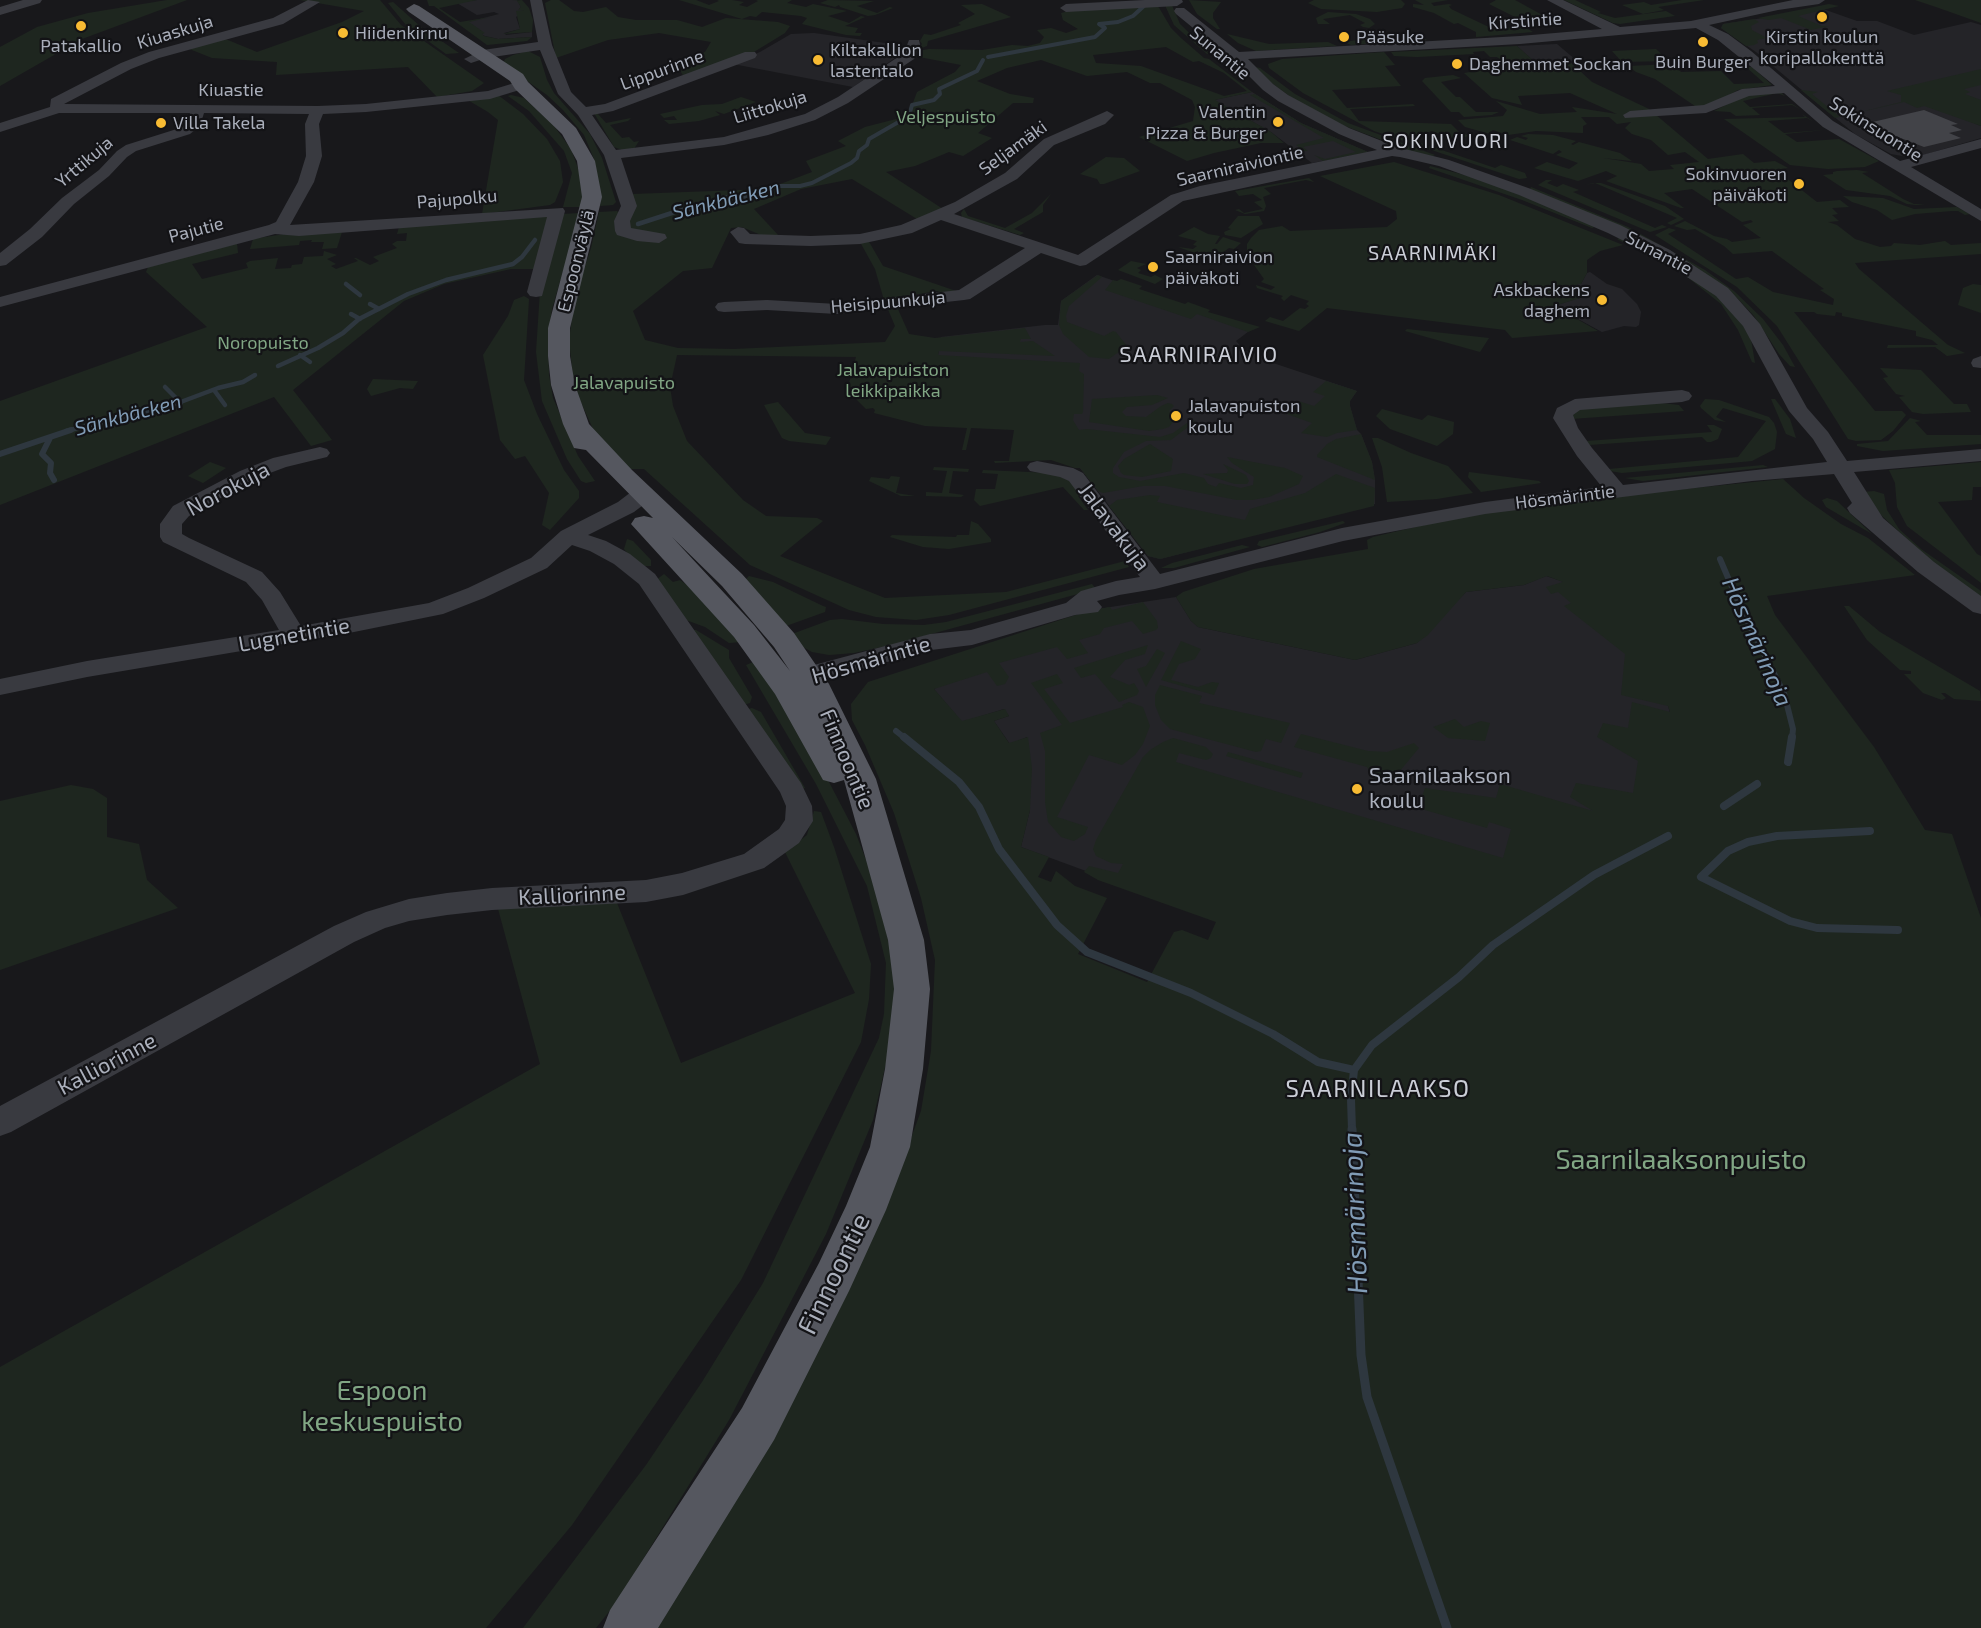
<!DOCTYPE html>
<html>
<head>
<meta charset="utf-8">
<style>
	body { margin:0 }
	canvas { display:block; background:#18181b }
</style>
</head>
<body>
<canvas width="1981" height="1628"></canvas>
<script>
const c = document.querySelector('canvas').getContext('2d');
c.lineJoin = 'round';
function fillPath(path, color) { c.fillStyle = color; c.fill(path, 'evenodd'); }
const poly = rows => new Path2D(rows.map(r => 'M' + r).join(''));
function strokePath(path, color, width, dash) { c.strokeStyle = color; c.lineWidth = width; c.lineCap = dash ? 'butt' : 'round'; c.setLineDash(dash || []); c.stroke(path); }
function drawText(font, color, halo, rows, align = 'center') {
  c.font = font + ' "Exo 2",sans-serif'; c.lineWidth = 4.5; c.setLineDash([]); c.textBaseline = 'middle'; c.strokeStyle = halo; c.fillStyle = color; for (const [text, x, y, turn = 0] of rows) {
    c.save(); c.translate(x, y); c.rotate((+turn || 0) * Math.PI / 180); c.textAlign = isNaN(turn) ? turn : align; if (halo) c.strokeText(text, 0, 0); c.fillText(text, 0, 0); c.restore();
  }
}
const built = poly([
	[477,0,517,0,521,7,519,9,524,11,516,17,520,29,504,33,506,35,532,32,532,37,498,39,485,36,481,34,484,33,468,22,499,14,494,12,477,15,457,3],
	[1823,9,1857,21,1877,21,1914,35,1971,22,1981,25,1981,101,1963,119,1981,126,1981,138,1913,158,1891,154,1855,134,1756,52,1721,28,1723,24],
	[814,33,899,45,905,49,905,51,853,87,733,64,760,52,791,34],
	[1557,44,1577,61,1536,63,1517,46],
	[1252,92,1301,123,1368,152,1312,163,1271,132,1214,100],
	[1590,272,1607,284,1622,289,1637,304,1641,312,1639,325,1636,327,1624,326,1602,332,1554,306,1582,297,1577,284,1581,284,1587,273],
	[1097,275,1253,328,1236,341,1244,350,1266,357,1264,360,1357,391,1350,401,1350,406,1357,430,1361,434,1372,462,1375,480,1375,504,1160,559,1148,556,1080,468,938,355,941,337,1045,325,1058,325,1061,301],
	[1546,576,1564,582,1658,668,1671,717,1689,833,1512,829,1504,858,1113,881,1021,847,1030,810,1027,737,1010,744,994,721,1009,716,1004,709,962,722,934,689,1091,610,1176,597,1191,621,1198,627,1355,660,1417,643,1466,592,1524,585]
]);
const green = poly([
	[167,0,187,0,82,39,0,86,0,47,37,27,88,13],
	[300,0,380,0,401,25,484,83,472,91,437,97,408,67,276,75,277,62,212,58,187,48,223,38,257,52,342,22,364,11],
	[427,0,477,0,439,8,460,22,491,17,469,22,485,33,482,34,484,36,498,39,532,37,527,41,487,45,434,6,429,6],
	[522,0,529,8,533,20,532,32,503,34,520,29,516,11,524,10,518,10,521,7,517,1,512,1],
	[551,0,559,0,574,11,583,12,606,7,618,17,636,20,677,20,702,27,726,18,778,22,790,26,785,33,749,55,685,79,677,65,705,52,711,42,659,33,608,40,556,58,545,3],
	[679,0,696,0,709,5,719,1,717,0,732,0,744,2,739,5,747,7,758,1,756,0,792,0,787,3,806,7,813,4,847,11,828,16,849,23,861,16,865,17,845,26,858,28,855,33,862,33,860,36,846,35,802,24,807,18,801,16,762,12,756,17,750,16,742,19],
	[828,0,874,1,857,6,877,13,890,7,893,8,875,15,868,16,840,7,839,5,835,7,820,3],
	[1189,0,1221,2,1213,13,1213,18,1220,29,1217,29,1197,14],
	[1314,0,1401,0,1405,4,1402,8,1377,12,1321,9,1308,3],
	[1415,0,1448,0,1431,3,1434,6,1449,4,1452,5,1449,6,1451,9,1493,29,1523,26,1533,32,1476,37,1476,32,1458,23,1454,24,1434,13,1413,7,1413,4,1424,5],
	[1496,0,1515,0,1546,17,1530,20,1534,23,1527,23,1489,4],
	[1564,0,1575,0,1601,12,1598,13,1615,18,1666,11,1675,16,1722,9,1620,24,1613,23],
	[1682,0,1704,0,1658,7,1664,10,1643,14,1622,5,1644,2,1651,5],
	[1915,0,1981,0,1981,23,1936,7],
	[393,2,421,27,459,53,446,54,406,25,388,3],
	[1164,3,1171,3,1180,24,1211,54,1207,54,1174,25],
	[982,4,1011,17,928,41,927,46,919,49,922,44,920,41,924,34,931,35,961,25,958,23,975,14,961,5],
	[1829,4,1839,6,1798,16,1822,26,1829,26,1811,30,1781,18,1769,20,1758,18],
	[1158,6,1171,28,1181,38,1204,58,1209,59,1252,92,1215,100,1271,132,1284,143,1261,143,1214,153,1187,161,1139,137,1193,121,1195,107,1192,100,1160,83,1150,83,1127,72,1087,76,1041,60,1007,68,977,81,1010,94,1034,98,1033,103,1013,103,978,133,992,138,963,156,949,152,915,166,886,172,943,209,917,219,852,179,801,189,754,209,779,236,761,235,742,227,731,228,712,268,683,271,633,311,645,340,678,348,734,349,885,342,895,326,887,307,897,307,909,334,935,338,1025,328,1031,339,1021,339,1020,342,1033,341,1055,356,939,351,938,355,1080,363,1079,371,1084,374,1083,412,1082,414,1074,414,1073,420,1079,430,1087,429,1160,437,1173,433,1191,420,1196,421,1171,440,1146,441,1124,452,1113,468,1113,473,1119,477,1140,481,1184,473,1204,478,1208,484,1216,487,1219,483,1241,488,1253,485,1254,477,1232,463,1227,457,1285,468,1303,476,1299,484,1269,497,1252,500,1237,500,1165,486,1143,486,1103,493,1098,491,1080,468,1075,468,1051,460,995,463,994,461,1009,461,1014,430,971,428,966,450,962,450,967,428,925,426,874,413,875,410,873,408,866,409,848,391,854,388,848,387,856,357,677,355,670,387,673,406,687,441,743,500,766,516,817,518,823,521,780,556,885,598,1006,592,1125,561,1129,567,949,615,916,620,876,617,849,610,750,565,644,469,628,469,594,431,574,387,569,340,575,297,591,248,599,212,617,211,632,231,628,224,633,194,767,189,812,172,806,161,846,146,838,141,865,127,908,116,917,92,955,72,961,65,914,56,918,51,929,49,982,50,1012,45,1028,46,1040,43,1044,37,1037,30,1051,28,1066,33,1078,29,1063,20,1061,13,1077,9],
	[1166,47,1193,62,1199,61,1224,73,1247,91,1224,96,1141,66,1096,63,1093,55],
	[1328,12,1356,14,1370,19,1375,24,1369,28,1363,27,1360,25,1365,23,1350,15,1323,19,1330,24,1318,24,1316,18],
	[1754,19,1759,22,1751,26,1752,30,1767,38,1757,40,1758,43,1754,45,1746,46,1721,28,1723,24],
	[1412,32,1427,40,1351,45,1344,42],
	[1227,34,1269,44,1328,42,1337,46,1256,51,1238,43],
	[1517,46,1536,63,1569,61,1592,82,1649,109,1708,159,1743,154,1754,163,1775,161,1788,168,1776,170,1817,202,1840,200,1849,207,1832,208,1838,214,1832,215,1839,221,1828,222,1837,225,1855,239,1880,247,1891,246,1894,243,1920,245,1945,241,1951,245,1981,243,1981,254,1855,263,1859,269,1948,345,1965,353,1947,356,1935,347,1887,348,1888,345,1938,345,1932,340,1916,336,1916,331,1842,316,1842,313,1836,312,1835,316,1817,314,1814,312,1794,312,1875,411,1902,411,1906,415,1893,431,1881,440,1856,441,1848,439,1777,326,1737,287,1655,235,1669,228,1676,230,1668,234,1736,279,1748,277,1773,292,1833,305,1834,299,1820,290,1824,289,1772,251,1733,254,1724,246,1695,229,1687,230,1674,226,1685,221,1714,236,1727,239,1732,242,1761,238,1743,225,1753,222,1751,220,1742,222,1692,189,1664,193,1684,208,1681,208,1606,181,1617,176,1606,171,1578,181,1534,168,1547,162,1569,169,1578,163,1556,155,1562,152,1559,150,1553,154,1510,140,1517,137,1526,140,1528,138,1521,136,1528,134,1553,135,1576,141,1571,144,1573,145,1579,142,1620,153,1632,161,1603,158,1641,164,1649,171,1674,169,1670,165,1699,162,1685,152,1668,155,1651,140,1632,134,1625,128,1631,122,1617,124,1609,117,1581,117,1587,124,1583,126,1583,133,1536,131,1508,135,1493,130,1490,132,1505,136,1501,137,1465,127,1458,120,1503,116,1507,110,1496,101,1540,114,1577,112,1572,107,1617,114,1570,93,1518,96,1522,105,1492,98,1464,73,1500,67,1504,63,1497,57,1490,57,1484,51,1473,52,1474,54,1417,57,1394,56,1391,52],
	[1656,49,1669,61,1622,62,1612,51],
	[528,51,540,57,547,80,554,93,590,134,602,158,616,202,613,205,600,206,601,196,594,159,584,135,563,110,547,95,503,64,505,59,513,55],
	[1384,52,1395,65,1385,66,1401,86,1332,90,1347,108,1413,104,1415,106,1350,109,1359,121,1451,124,1459,132,1470,136,1456,139,1431,131,1412,140,1495,168,1501,165,1525,173,1527,178,1519,179,1374,131,1303,93,1269,68,1268,64,1282,59],
	[1673,64,1681,72,1721,71,1734,84,1764,83,1746,67,1752,67,1772,85,1738,90,1709,106,1695,106,1655,79,1636,72,1628,66],
	[1255,67,1260,68,1295,94,1348,123,1435,155,1431,157,1424,156,1342,125,1302,105,1266,79],
	[1981,69,1981,85,1964,89,1970,92,1965,94,1981,100,1981,126,1924,106,1917,108,1904,102,1835,118,1801,90,1818,92,1812,94,1840,117,1901,102,1901,95,1887,91],
	[1453,75,1461,78,1441,82,1456,97,1460,97,1476,112,1499,112,1492,115,1464,117,1459,112,1451,112,1422,81,1425,78],
	[1778,90,1785,96,1777,93,1743,101,1750,107,1792,104,1800,109,1792,105,1752,108,1760,115,1736,116,1730,112,1714,111,1750,92],
	[1255,94,1301,123,1368,152,1323,161,1314,155,1325,159,1356,152,1333,141,1303,147,1308,151,1304,151,1296,145,1324,138,1250,95],
	[498,95,523,114,547,139,560,161,563,182,555,202,550,205,482,214,498,120,488,112,466,99],
	[511,95,524,98,554,126,571,149,580,174,583,197,581,207,563,207,572,173,564,151,529,111,508,96],
	[741,97,756,102,724,114,715,111,720,115,699,121,669,124,664,120,677,120,674,116,664,118,660,114,702,105,722,104],
	[594,113,598,114,606,123,631,118,628,121,610,125,622,138,629,137,634,142,639,141,634,149,622,150,614,147],
	[1802,114,1814,122,1807,118,1768,121,1784,133,1825,130,1785,134,1797,142,1839,139,1879,161,1865,167,1828,169,1790,165,1724,119,1805,117],
	[1106,157,1124,158,1140,171,1104,184,1100,184,1097,179,1080,174],
	[1394,162,1499,195,1623,245,1600,251,1587,260,1587,273,1581,284,1577,284,1583,297,1554,306,1598,331,1512,338,1505,330,1327,308,1299,331,1265,321,1270,317,1283,321,1300,308,1305,309,1309,306,1306,304,1309,301,1291,295,1284,301,1281,298,1283,296,1257,288,1256,285,1271,290,1275,287,1261,282,1264,279,1247,255,1247,244,1251,238,1259,230,1282,226,1290,231,1387,227,1397,219,1396,211,1320,176],
	[1430,166,1480,179,1597,226,1592,228,1522,200,1429,168],
	[1857,170,1869,172,1862,173,1903,199,1914,204,1925,204,1916,205,1907,204,1890,196,1846,190,1823,175,1833,174,1833,172,1837,171],
	[1309,178,1314,182,1306,180,1264,188,1271,194,1263,197,1266,206,1264,211,1245,214,1235,210,1239,209,1244,213,1263,209,1254,202,1262,200,1253,194,1239,196,1235,191],
	[1546,180,1552,180,1547,183,1557,187,1563,184,1579,190,1573,192,1655,228,1662,225,1667,227,1650,232,1538,185],
	[1593,183,1601,183,1665,206,1684,219,1671,225,1667,223,1677,218,1595,183,1585,185],
	[1531,187,1628,227,1705,270,1734,291,1763,319,1783,345,1795,367,1790,366,1779,354,1754,316,1738,299,1713,279,1530,189],
	[1051,194,1043,205,1043,212,1014,229,1024,233,1020,235,962,217,961,213,964,209,968,216,1005,228,1032,213],
	[1843,196,1883,198,1914,209,1957,207,1970,214,1965,215,1958,211,1952,211,1915,214,1892,220,1877,210,1852,202],
	[580,213,552,309,548,339,549,375,553,398,578,456,595,481,586,483,581,481,567,459,542,401,536,352,540,291,562,214],
	[548,215,535,269,511,269,444,284,404,301,293,390,332,440,311,446,274,397,0,505,0,401,207,327,146,272,148,267,237,243,238,253,192,264,202,279,248,268,246,263,250,261,278,258,275,269,291,268,292,265,302,264,304,257,323,256,324,251,337,255,327,259,336,264,331,266,336,269,358,261,354,258,356,258,370,265,379,261,373,257,397,248,392,244,397,241,406,241,407,233,397,234,399,227],
	[1238,216,1259,216,1263,224,1241,238,1225,235,1224,232,1231,229,1228,228],
	[1194,227,1208,234,1220,236,1215,244,1217,244,1223,237,1241,243,1234,249,1229,248,1215,258,1198,253,1198,251,1195,253,1178,247,1193,249,1197,246,1193,245,1197,241,1178,236],
	[342,232,337,248,322,249,324,242,311,242,312,240,300,241,299,245,250,249,253,239,258,238,285,234],
	[1622,237,1710,288,1738,317,1751,339,1755,363,1752,362,1738,330,1721,304,1681,272,1617,239],
	[868,240,883,266,959,292,946,294,937,291,884,300,875,269,860,242],
	[1131,261,1146,264,1137,268,1141,270,1138,273,1151,277,1155,275,1163,279,1155,284,1118,270],
	[1098,275,1102,277,1069,306,1066,316,1067,322,1104,336,1113,331,1116,332,1127,346,1109,359,1089,357,1063,334,1059,325,1061,301],
	[1121,279,1142,286,1139,289,1185,304,1188,302,1210,310,1208,312,1260,327,1248,332,1197,314,1191,319,1105,290,1113,280,1117,281],
	[1973,284,1981,285,1981,313,1958,305,1963,288],
	[524,296,529,299,524,380,537,414,564,470,579,491,579,498,550,530,542,525,549,493,525,456,515,459,500,440,483,355,508,316,514,300],
	[1407,329,1489,338,1480,352,1405,331],
	[1880,368,1921,370,1954,404,1967,404,1971,412,1923,414,1912,412,1899,397,1905,396,1896,394,1883,378,1888,377],
	[373,379,418,381,413,389,400,388,371,396,367,389],
	[1326,381,1357,391,1350,401,1350,406,1357,430,1337,433,1327,437,1301,433,1312,423,1284,413,1298,401,1314,406,1325,396,1313,392],
	[1157,395,1168,398,1152,405,1127,407,1122,412,1126,416,1146,417,1161,406,1168,403,1172,404,1174,406,1169,411,1176,418,1169,427,1163,429,1149,431,1089,422,1092,399],
	[1705,399,1719,400,1769,417,1774,423,1777,432,1775,449,1752,461,1622,473,1610,471,1609,469,1738,457,1766,421,1723,408,1716,417,1726,422,1715,420,1701,408,1700,406],
	[1771,399,1775,399,1790,419,1796,438,1786,434],
	[778,402,805,433,831,437,826,445,789,441,782,438,764,405],
	[1653,402,1679,405,1684,411,1571,419,1571,415,1578,409],
	[1382,409,1422,420,1428,415,1454,422,1453,434,1437,446,1390,429,1376,416],
	[1910,418,1921,421,1915,422,1927,435,1981,435,1981,444,1883,451,1857,446,1857,444,1888,441],
	[1707,425,1714,425,1722,429,1718,439,1711,442,1707,442,1702,437,1589,445,1586,441,1712,432],
	[1361,434,1372,462,1375,480,1317,457,1317,455,1327,444,1336,439],
	[1372,438,1378,438,1411,453,1448,466,1473,493,1437,499,1387,502,1382,467],
	[1150,444,1173,459,1171,471,1142,477,1124,475,1121,473,1118,466,1124,459],
	[210,462,226,468,203,483,188,476],
	[1981,462,1981,487,1973,487,1972,500,1938,502,1977,554,1981,556,1981,583,1907,526,1897,507,1895,483,1889,470],
	[1223,464,1246,475,1249,481,1247,484,1235,484,1203,474,1227,473,1228,470],
	[1763,465,1768,467,1643,481,1625,478],
	[934,467,969,469,968,472,953,471,949,493,964,495,961,497,926,496,926,492,942,493,947,471,933,470],
	[983,470,1052,473,1070,481,1080,494,1078,496,1088,510,1084,510,1063,487,980,506,974,500,976,489,995,489,998,474,982,473],
	[1469,472,1539,481,1541,483,1481,492,1468,477],
	[1336,474,1375,488,1374,506,1160,559,1148,556,1109,506,1117,500,1150,495,1160,496,1157,502,1245,520,1250,509,1305,493],
	[891,476,900,477,896,493,915,496,901,496,869,481,871,477,889,479],
	[1783,479,1804,498,1841,524,1868,538,1915,575,1767,596,1775,615,1874,747,1925,830,1952,834,1981,918,1981,1628,646,1628,897,1176,921,1111,931,1051,935,960,921,898,894,813,865,745,852,720,851,704,868,682,1091,610,1110,607,1112,610,1143,602,1157,621,1158,628,1156,630,1143,634,1132,621,1104,628,1100,634,1079,640,1088,653,1067,659,1057,647,999,663,1009,677,1005,684,997,686,987,672,934,689,962,721,1005,709,1009,716,994,721,1009,743,1028,737,1032,768,1030,810,1021,847,1049,857,1038,877,1051,882,1056,871,1075,886,1107,898,1078,954,1147,982,1174,932,1182,930,1208,940,1216,922,1098,880,1084,872,1089,866,1118,873,1123,864,1111,863,1096,856,1093,849,1096,840,1143,757,1150,750,1163,742,1173,738,1206,747,1213,754,1211,758,1206,760,1179,753,1176,762,1503,858,1511,829,1489,822,1487,828,1418,808,1425,788,1496,798,1500,784,1593,811,1570,797,1576,783,1633,793,1638,761,1597,737,1603,723,1628,728,1632,702,1670,712,1668,706,1621,695,1625,654,1564,606,1571,603,1558,592,1551,594,1546,587,1563,582,1547,576,1524,585,1466,592,1428,635,1417,643,1355,660,1198,627,1191,621,1176,597,1183,592,1254,569,1368,549,1367,540,1373,537,1428,524,1489,512,1596,498],
	[1874,491,1884,494,1887,510,1899,529,1921,549,1981,591,1981,598,1937,567,1882,516,1863,492],
	[1827,498,1837,501,1872,534,1826,507,1822,500],
	[971,521,978,524,991,539,991,542,949,549,923,547,890,537,892,535,956,537,957,535,969,535],
	[1343,521,1345,523,1320,532,1262,547,1257,545,1259,541],
	[627,539,633,541,651,560,651,566,642,566,629,555,624,549],
	[1242,545,1250,547,1174,568,1161,568,1172,563],
	[664,574,673,582,680,580,693,589,741,642,729,643,705,627,686,620,656,580],
	[749,576,773,582,823,606,826,607,825,612,786,626,746,579],
	[1092,584,1096,589,891,645,854,653,829,655,812,652,801,646,792,634,830,620,842,619,883,624,924,625,946,622],
	[1844,606,1849,606,1880,632,1980,691,1981,701,1954,699,1945,693,1941,693,1946,698,1942,700,1923,693,1904,674,1911,674,1911,671,1900,670,1867,640],
	[691,630,696,630,729,650,729,658,752,697,750,703,743,705],
	[1181,641,1201,649,1195,659,1179,664,1171,680,1198,687,1212,682,1219,683,1214,695,1161,680],
	[1148,645,1145,654,1125,660,1110,677,1129,685,1134,683,1139,691,1137,695,1119,702,1095,674,1081,678,1074,668],
	[1157,649,1165,653,1146,687,1137,669,1146,666],
	[758,660,816,757,856,834,875,883,893,961,896,1000,892,1037,873,1120,826,1234,729,1420,616,1603,596,1628,523,1628,646,1465,702,1382,763,1283,879,1038,884,1014,886,963,867,886,816,784,746,665],
	[1057,674,1063,683,1044,689,1070,723,1123,707,1122,705,1129,702,1143,707,1150,726,1143,744,1135,755,1122,765,1089,755,1057,817,1088,827,1085,834,1074,841,1061,837,1048,822,1045,802,1045,751,1040,733,1062,725,1031,683],
	[1160,685,1202,696,1199,703,1290,723,1281,743,1266,739,1261,751,1256,752,1170,729,1161,720,1155,705,1155,695],
	[752,708,761,712,805,788,801,789,748,709],
	[1455,719,1464,727,1481,721,1490,723,1485,741,1448,738,1433,727],
	[1301,734,1368,751,1387,752,1414,743,1419,748,1390,783,1383,783,1375,781,1367,767,1294,747],
	[1228,752,1303,773,1301,778,1226,756],
	[71,785,93,789,107,798,107,837,139,844,147,880,178,908,0,970,0,801],
	[814,811,821,812,834,847,871,964,869,999,861,1042,741,1280,572,1525,486,1628,0,1628,0,1367,540,1064,497,905,617,903,681,1063,855,993,785,852,807,835]
]);
const streamFar4 = poly([
	[988,57,1095,37,1105,28,1099,24,1118,22,1133,16,1145,5],
	[769,190,779,186,800,186,812,183,851,163,857,158,859,151,867,145,869,139,909,116,912,105,934,100,940,94,939,89,977,71,983,60]
]);
const streamFar3 = poly([
	[638,224,681,210,714,208,719,198,754,196,772,189],
	[346,284,360,295],
	[370,304,379,309],
	[351,314,360,319],
	[300,355,310,362],
	[278,366,318,348,343,333,359,319,408,294,446,280,513,264,522,257,535,240],
	[165,387,181,403],
	[214,390,225,405],
	[66,431,170,406,218,388,243,382,255,375]
]);
const streamFar2 = poly([
	[50,438,42,454,51,463,50,473,54,480],
	[0,454,71,430],
	[1720,559,1744,615,1784,693,1793,729,1792,739],
	[896,731,906,739]
]);
const streamFar1 = poly([
	[904,737,959,782,979,807,999,849,1057,925,1087,952,1191,993,1273,1034,1318,1062,1354,1070],
	[1788,762,1792,737],
	[1724,806,1757,784],
	[1870,831,1777,836,1748,842,1728,851,1701,877,1790,921,1817,928,1898,930],
	[1352,1130,1351,1099,1354,1070,1372,1045,1459,977,1493,945,1594,875,1668,836]
]);
const stream = poly([
	[1352,1129,1361,1355,1367,1397,1447,1628]
]);
const building = poly([
	[1924,110,1958,124,1951,125,1962,130,1949,133,1961,138,1924,147,1864,124]
]);
const minor = poly([
	[23,0,42,0,40,3,0,15,0,7,23,0],
	[308,0,320,2,283,24,159,58,131,69,64,104,318,106,366,104,488,91,521,81,526,82,528,85,526,88,490,99,366,112,323,114,319,124,322,156,314,182,290,225,563,208,565,211,542,296,536,297,530,296,527,292,547,217,299,236,275,234,0,307,0,297,269,225,276,222,298,182,306,156,305,124,309,114,204,113,200,126,190,134,136,151,127,157,109,176,74,204,42,237,6,265,0,266,0,253,30,229,62,198,99,170,117,151,126,145,180,128,186,124,190,113,59,113,0,132,0,123,50,107,51,99,121,63,149,52,273,18,308,0],
	[530,0,542,0,552,45,571,92,586,107,605,104,745,52,755,52,757,55,755,58,613,111,592,115,616,150,724,137,805,114,838,97,904,53,909,40,919,40,921,49,914,59,848,103,815,120,768,135,724,145,621,158,637,206,630,221,631,228,665,234,667,238,659,243,637,241,617,235,615,231,614,221,621,206,604,155,578,115,558,94,540,50,486,58,471,63,464,59,483,50,538,42,530,0],
	[1145,0,1182,0,1183,2,1177,6,1066,12,1060,8,1066,4,1145,0],
	[1547,0,1563,0,1620,27,1691,21,1793,0,1825,0,1819,4,1778,10,1709,25,1728,34,1751,51,1833,121,1900,161,1981,139,1981,148,1911,167,1981,209,1981,221,1823,127,1784,93,1749,96,1706,113,1625,118,1623,115,1630,111,1704,105,1742,89,1775,86,1718,40,1696,28,1520,44,1248,59,1273,84,1288,95,1349,128,1397,147,1449,160,1531,189,1620,225,1670,250,1728,288,1760,324,1807,408,1828,432,1847,461,1981,449,1981,461,1854,472,1883,518,1934,562,1981,596,1981,614,1973,612,1918,572,1850,513,1847,508,1852,503,1834,474,1752,481,1485,514,1343,541,1155,589,1119,595,1097,601,1102,607,1098,612,1075,615,972,645,931,650,817,681,797,695,788,697,779,695,776,689,779,683,799,669,930,634,971,630,1066,603,1081,591,1116,581,1140,577,1069,481,1060,477,1030,471,1027,467,1030,463,1037,461,1073,468,1083,473,1160,574,1342,528,1485,502,1602,487,1577,456,1553,418,1557,408,1575,399,1682,390,1689,392,1692,396,1689,400,1682,402,1580,410,1573,415,1578,428,1592,448,1623,485,1827,462,1813,439,1789,411,1743,326,1716,296,1658,258,1608,233,1519,195,1439,166,1400,157,1392,156,1183,201,1086,265,1080,266,1041,253,970,299,964,300,837,314,767,310,724,312,718,311,715,307,718,303,724,302,767,300,837,304,959,290,1025,248,941,220,912,233,860,244,811,246,745,244,739,243,730,232,738,227,744,228,750,234,811,236,860,234,901,225,955,202,1005,173,1044,139,1107,111,1114,115,1105,124,1054,145,1017,179,954,214,1078,255,1171,195,1200,186,1377,150,1339,134,1278,101,1263,90,1234,61,1219,61,1217,58,1219,55,1225,54,1176,14,1174,11,1176,8,1184,8,1239,52,1520,36,1602,29,1547,0],
	[1981,356,1981,368,1973,367,1971,363,1973,359,1981,356],
	[320,447,327,449,330,453,327,457,286,467,254,479,189,516,182,524,182,534,189,538,262,572,280,592,301,626,429,603,468,588,531,558,561,531,618,502,635,489,643,488,651,489,654,494,651,499,634,512,588,535,606,541,630,554,655,574,801,783,812,806,813,821,799,843,764,868,683,895,646,902,492,910,447,915,409,921,385,928,354,942,11,1132,0,1136,0,1106,334,926,366,912,409,899,447,893,492,888,646,880,682,873,744,854,779,829,785,820,786,806,780,792,639,584,614,564,590,551,572,545,547,568,484,598,443,614,354,632,87,677,0,695,0,679,87,661,279,630,262,600,246,582,163,542,160,537,160,524,173,506,240,471,273,458,320,447]
]);
const major = poly([
	[414,4,419,6,523,74,528,82,576,128,595,161,602,197,570,328,570,356,575,385,589,424,632,470,742,574,794,633,829,684,876,779,924,940,930,989,923,1069,910,1147,886,1210,849,1291,774,1440,658,1628,603,1628,610,1610,742,1408,819,1263,846,1206,870,1147,885,1069,894,989,888,940,844,780,834,783,823,780,775,694,734,637,631,524,635,518,644,516,653,518,586,450,574,448,563,424,551,385,548,356,548,328,582,197,577,161,562,134,515,89,510,81,409,12,406,9,414,4],
	[672,537,722,586,774,647,790,671,754,625,672,537]
]);
const markers = [
	[1822,17,6,"#f8bb33"],
	[81,26,6,"#f8bb33"],
	[343,33,6,"#f8bb33"],
	[1344,37,6,"#f8bb33"],
	[1703,42,6,"#f8bb33"],
	[818,60,6,"#f8bb33"],
	[1457,64,6,"#f8bb33"],
	[1278,122,6,"#f8bb33"],
	[161,123,6,"#f8bb33"],
	[1799,184,6,"#f8bb33"],
	[1153,267,6,"#f8bb33"],
	[1602,300,6,"#f8bb33"],
	[1176,416,6,"#f8bb33"],
	[1357,789,6,"#f8bb33"]
];
const farStreetnames = [
	["Kirstintie",1525,21,-4],
	["Kiuaskuja",175,32,-17],
	["Sunantie",1220,53,40],
	["Lippurinne",662,70,-20],
	["Kiuastie",231,90],
	["Liittokuja",770,107,-17],
	["Sokinsuontie",1876,129,32],
	["Seljamäki",1013,148,-36],
	["Yrttikuja",84,162,-40],
	["Saarniraiviontie",1240,166,-13],
	["Pajupolku",457,199,-5],
	["Pajutie",196,230,-15],
	["Sunantie",1659,253,28],
	["Espoonväylä",576,261,-76],
	["Heisipuunkuja",888,302,-5],
	["Hösmärintie",1565,497,-7]
];
const farPoinames = [
	["Hiidenkirnu",355,33],
	["Pääsuke",1356,37],
	["Kirstin koulun",1822,37,"center"],
	["koripallokenttä",1822,58,"center"],
	["Patakallio",81,46,"center"],
	["Kiltakallion",830,50],
	["lastentalo",830,71],
	["Buin Burger",1703,62,"center"],
	["Daghemmet Sockan",1469,64],
	["Valentin",1266,112,"right"],
	["Pizza & Burger",1266,133,"right"],
	["Villa Takela",173,123],
	["Sokinvuoren",1787,174,"right"],
	["päiväkoti",1787,195,"right"],
	["Saarniraivion",1165,257],
	["päiväkoti",1165,278],
	["Askbackens",1590,290,"right"],
	["daghem",1590,311,"right"],
	["Jalavapuiston",1188,406],
	["koulu",1188,427]
];
const farParknames = [
	["Veljespuisto",946,117],
	["Noropuisto",263,343],
	["Jalavapuiston",893,370],
	["leikkipaikka",893,391],
	["Jalavapuisto",624,383]
];
const farNeighbourhoodnames = [
	["SOKINVUORI",1446,141],
	["SAARNIMÄKI",1433,253]
];
const farWaternames = [
	["Sänkbäcken",726,200,-14],
	["Sänkbäcken",128,415,-15]
];
const farQuarternames = [
	["SAARNIRAIVIO",1199,355]
];
const streetNames = [
	["Norokuja",228,489,-28],
	["Jalavakuja",1114,527,53],
	["Lugnetintie",294,635,-10],
	["Hösmärintie",871,660,-16],
	["Finnoontie",847,759,67],
	["Kalliorinne",572,895,-3],
	["Kalliorinne",107,1064,-28]
];
const poiNames = [
	["Saarnilaakson",1369,776],
	["koulu",1369,801]
];
const waterNames = [
	["Hösmärinoja",1757,642,66]
];
const neighbourhoodNames = [
	["SAARNILAAKSO",1378,1089]
];
const nearParknames = [
	["Saarnilaaksonpuisto",1681,1160],
	["Espoon",382,1391],
	["keskuspuisto",382,1422]
];
const nearStreetnames = [
	["Finnoontie",834,1274,-64]
];
const nearWaternames = [
	["Hösmärinoja",1355,1213,-92]
];
fillPath(built, '#242428');
fillPath(green, '#1e261f');
strokePath(streamFar4, '#2e373f', 4);
strokePath(streamFar3, '#2e373f', 4.5);
strokePath(streamFar2, '#2e373f', 6);
strokePath(streamFar1, '#2e373f', 8);
strokePath(stream, '#2e373f', 9);
fillPath(building, '#424348');
fillPath(minor, '#393a40');
fillPath(major, '#55575f');
for (const [x, y, r, color] of markers) { const dot = new Path2D(); dot.arc(x, y, r, 0, 2 * Math.PI); c.fillStyle = color; c.fill(dot); strokePath(dot, '#131316', 2); }
drawText('18px', '#aaafbb', '#131316', farStreetnames);
drawText('18px', '#aaafbb', '#131316', farPoinames, 'left');
drawText('18px', '#81a684', '#131316', farParknames);
c.letterSpacing = '1.5px';
drawText('20px', '#cbced7', '#131316', farNeighbourhoodnames);
c.letterSpacing = '0px';
drawText('italic 20px', '#819cb6', '#131316', farWaternames);
c.letterSpacing = '1.5px';
drawText('22px', '#cbced7', '#131316', farQuarternames);
c.letterSpacing = '0px';
drawText('22px', '#aaafbb', '#131316', streetNames);
drawText('22px', '#aaafbb', '#131316', poiNames, 'left');
drawText('italic 24px', '#819cb6', '#131316', waterNames);
c.letterSpacing = '1.5px';
drawText('24px', '#cbced7', '#131316', neighbourhoodNames);
c.letterSpacing = '0px';
drawText('27px', '#81a684', '#131316', nearParknames);
drawText('27px', '#aaafbb', '#131316', nearStreetnames);
drawText('italic 28px', '#819cb6', '#131316', nearWaternames);
</script>
</body>
</html>
